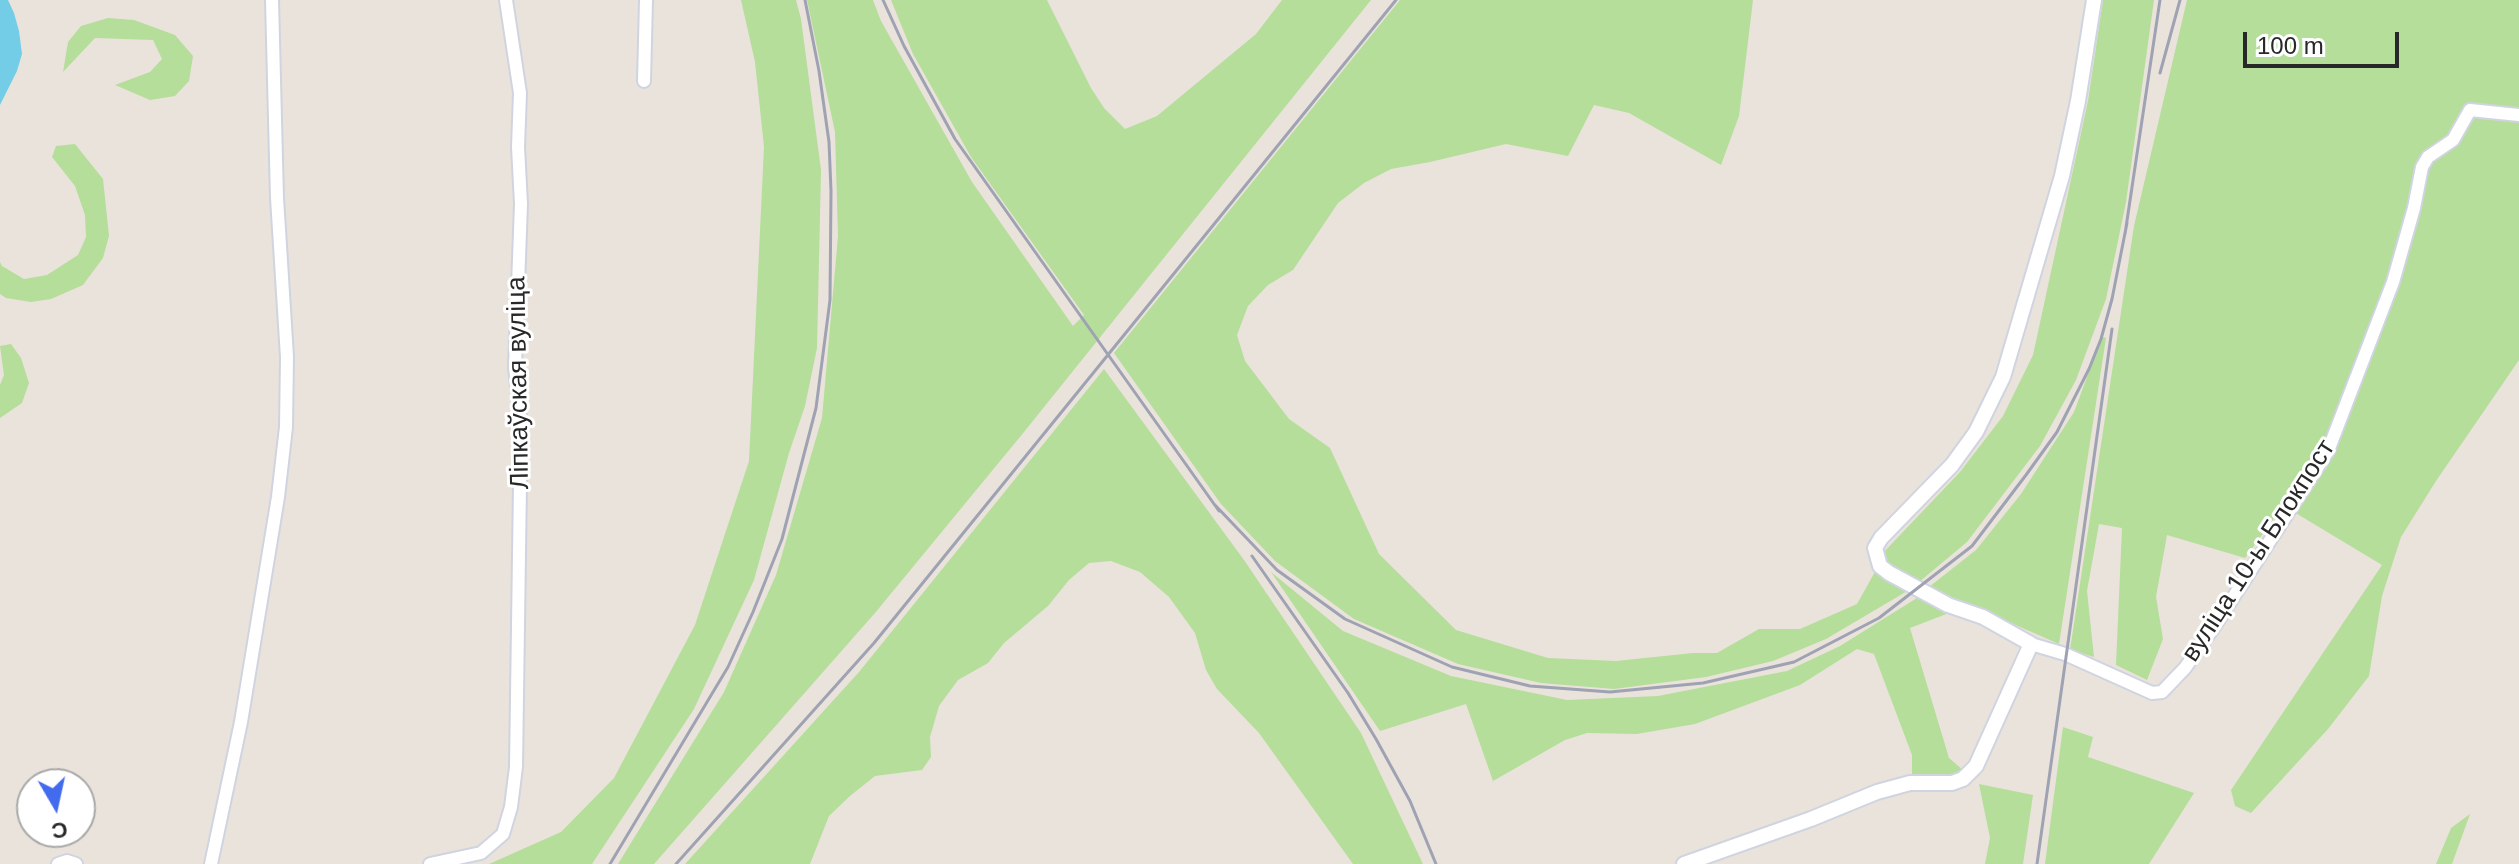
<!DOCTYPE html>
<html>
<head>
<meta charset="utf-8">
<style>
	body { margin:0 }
	#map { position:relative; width:2519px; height:864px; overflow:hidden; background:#eae3db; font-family:Arial,sans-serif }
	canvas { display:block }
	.north { position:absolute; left:16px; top:768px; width:80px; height:80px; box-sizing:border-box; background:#fff; border:2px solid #a9a9a9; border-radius:50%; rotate:171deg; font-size:22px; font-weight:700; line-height:32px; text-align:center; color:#282828 }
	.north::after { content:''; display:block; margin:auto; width:28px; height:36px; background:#436bee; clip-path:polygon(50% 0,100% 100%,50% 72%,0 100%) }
	.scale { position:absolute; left:2243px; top:32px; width:156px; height:36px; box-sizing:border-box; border:4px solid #282828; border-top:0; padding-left:10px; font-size:24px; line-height:28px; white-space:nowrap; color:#282828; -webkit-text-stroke:6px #fff; paint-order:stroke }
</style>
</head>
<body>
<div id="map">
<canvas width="2519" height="864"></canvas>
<div class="north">С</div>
<div class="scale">100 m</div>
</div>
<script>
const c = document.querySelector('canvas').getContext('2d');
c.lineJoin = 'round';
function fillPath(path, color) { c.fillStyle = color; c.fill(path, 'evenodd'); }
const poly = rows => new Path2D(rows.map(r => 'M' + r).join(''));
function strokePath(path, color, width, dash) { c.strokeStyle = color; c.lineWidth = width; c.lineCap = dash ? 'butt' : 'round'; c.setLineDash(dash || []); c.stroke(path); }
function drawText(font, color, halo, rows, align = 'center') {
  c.font = font + ' Arial,sans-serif'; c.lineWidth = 6; c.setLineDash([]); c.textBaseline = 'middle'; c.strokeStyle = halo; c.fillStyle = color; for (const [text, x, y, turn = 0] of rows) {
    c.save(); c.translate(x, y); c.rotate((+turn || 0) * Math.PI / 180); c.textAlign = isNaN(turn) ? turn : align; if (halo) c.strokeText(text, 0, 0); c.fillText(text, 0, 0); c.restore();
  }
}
const green = poly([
	[741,0,796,0,801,19,821,170,817,348,805,406,789,453,754,580,694,709,592,864,489,864,561,832,614,778,695,625,749,461,764,147,755,62],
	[807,0,873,0,881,21,972,182,1073,326,1084,315,971,157,913,54,891,0,1047,0,1091,88,1104,108,1125,129,1157,116,1256,34,1282,0,1371,0,1024,432,875,613,654,864,618,864,724,692,776,575,822,418,838,236,835,132],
	[1400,0,1753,0,1739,116,1721,165,1629,113,1594,105,1568,156,1506,144,1430,162,1391,169,1364,183,1338,203,1293,270,1268,285,1248,306,1237,335,1245,361,1289,419,1330,448,1379,554,1456,630,1548,658,1616,661,1693,653,1717,653,1759,629,1800,629,1857,604,1876,570,1909,590,1826,639,1773,661,1706,677,1614,689,1541,683,1458,664,1354,619,1275,561,1221,504,1114,353],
	[2103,0,2154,0,2126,202,2106,299,2076,380,2040,446,1967,542,1919,582,1886,566,1881,555,1960,472,2003,416,2033,355,2088,101],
	[2187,0,2519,0,2519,360,2436,481,2401,537,2382,596,2369,676,2328,729,2251,813,2235,806,2231,790,2382,565,2294,512,2307,492,2297,487,2245,558,2167,535,2156,597,2163,639,2147,680,2116,665,2122,528,2099,524,2087,591,2094,657,2070,650,2134,226],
	[108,18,134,20,175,35,193,56,189,81,175,96,150,100,115,85,150,72,162,59,153,40,95,38,63,72,68,42,81,26],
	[75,144,103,179,109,236,103,258,83,285,51,299,31,302,6,298,0,294,0,262,2,266,24,279,47,275,78,255,86,237,85,215,75,186,52,157,56,146],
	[2102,337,2106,338,2059,644,1929,587,1976,550,2021,494,2074,412],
	[11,344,21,358,29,383,22,403,0,418,0,385,4,375,0,346],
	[1104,369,1244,560,1361,733,1423,864,1353,864,1259,733,1217,689,1206,670,1195,633,1169,597,1140,572,1111,561,1089,563,1069,580,1048,606,1004,643,988,663,958,680,939,706,930,737,931,757,922,770,875,776,850,796,829,816,810,864,685,864,859,672],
	[1271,572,1343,631,1451,676,1567,700,1658,696,1787,671,1840,646,1917,598,1949,613,1910,628,1949,758,1964,771,1943,780,1912,778,1912,755,1874,654,1857,649,1800,685,1695,724,1637,734,1587,733,1565,740,1493,781,1466,704,1380,731],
	[2063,727,2093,737,2088,757,2194,793,2149,864,2045,864],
	[1979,784,2033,795,2023,864,1985,864,1990,838],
	[2470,814,2452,864,2436,864,2451,828]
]);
const water = poly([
	[0,0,8,0,14,13,19,31,22,54,17,71,0,105]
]);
const minor = poly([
	[644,81,646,0],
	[2031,644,2065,654,2152,693,2162,692,2185,668,2214,627,2328,451,2393,282,2414,208,2422,167,2428,157,2453,140,2470,110,2519,115],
	[58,864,67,861,76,864],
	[211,864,241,722,278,497,286,427,287,357,277,198,272,0],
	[430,864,481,853,503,834,511,807,516,767,520,483,520,417,515,367,521,204,518,147,520,93,506,0]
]);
const tertiary = poly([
	[1684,864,1811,819,1877,792,1910,783,1952,783,1963,779,1976,766,2031,644,1983,617,1948,605,1889,573,1880,566,1875,548,1881,538,1952,465,1976,432,2003,377,2062,176,2078,101,2094,0]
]);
const rail = poly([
	[883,0,904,46,955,139,1219,511],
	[2160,73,2180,0],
	[2125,234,2160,0],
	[1214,504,1277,570,1345,619,1452,667,1530,686,1610,692,1703,683,1794,662,1879,618,1972,546,2026,475,2057,432,2089,369,2101,339,2112,299,2127,223],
	[1252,556,1348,693,1376,739,1410,801,1436,864],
	[610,864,728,667,753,612,782,539,816,408,830,300,831,191,829,142,819,71,805,0],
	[676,864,874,643,1396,0],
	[2037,864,2112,329]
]);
const streetNames = [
	["Ліпкаўская вуліца",519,383,-91],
	["вуліца 10-ы Блокпост",2259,551,-57]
];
fillPath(green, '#b4de9a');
fillPath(water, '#73cde7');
strokePath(minor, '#d0d4e0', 16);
strokePath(tertiary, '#d0d4e0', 18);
strokePath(minor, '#fff', 12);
strokePath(tertiary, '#fff', 14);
strokePath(rail, '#9ea2b2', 3);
drawText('26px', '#282828', '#fff', streetNames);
</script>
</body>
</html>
